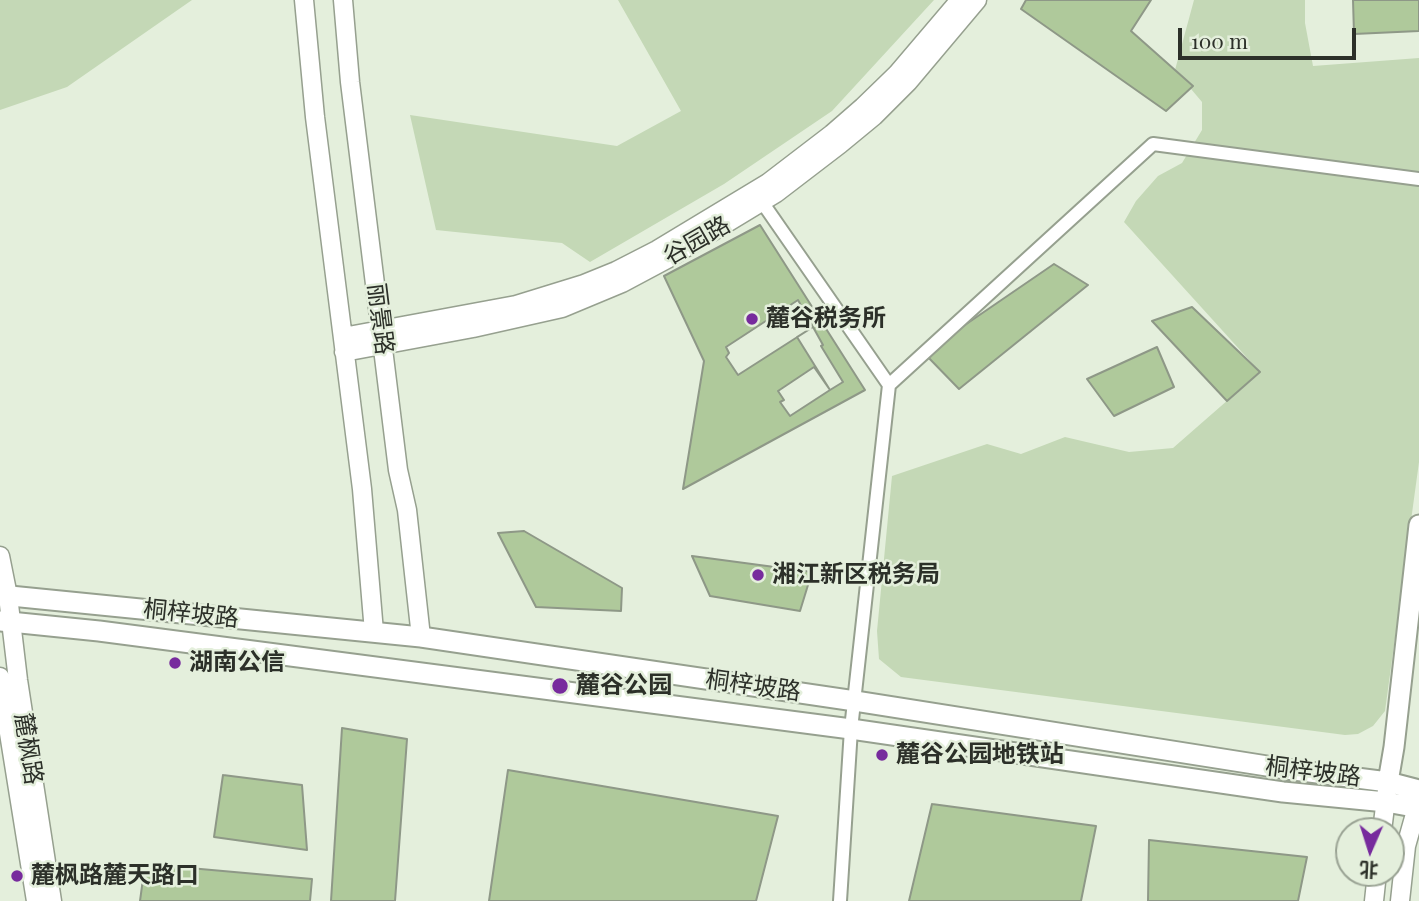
<!DOCTYPE html>
<html>
<head>
<meta charset="utf-8">
<style>
	body { margin:0 }
	#map { position:relative; width:1419px; height:901px; overflow:hidden; background:#e4efdc; font-family:"Playfair Display","Noto Sans SC",serif }
	canvas { display:block }
	.north { position:absolute; left:1335px; top:817px; width:70px; height:70px; box-sizing:border-box; background:#e4efdc; border:2px solid #9aa394; border-radius:50%; rotate:183deg; font-size:19px; font-weight:700; line-height:28px; text-align:center; color:#2c3029 }
	.north::after { content:''; display:block; margin:auto; width:24px; height:32px; background:#772b9d; clip-path:polygon(50% 0,100% 100%,50% 72%,0 100%) }
	.scale { position:absolute; left:1178px; top:28px; width:178px; height:32px; box-sizing:border-box; border:4px solid #2c3029; border-top:0; padding-left:9px; font-size:21px; line-height:24px; white-space:nowrap; color:#2c3029; -webkit-text-stroke:5px #e4efdc; paint-order:stroke }
</style>
</head>
<body>
<div id="map">
<canvas width="1419" height="901"></canvas>
<div class="north">北</div>
<div class="scale">100 m</div>
</div>
<script>
const c = document.querySelector('canvas').getContext('2d');
c.lineJoin = 'round';
function fillPath(path, color) { c.fillStyle = color; c.fill(path, 'evenodd'); }
const poly = rows => new Path2D(rows.map(r => 'M' + r).join(''));
function strokePath(path, color, width, dash) { c.strokeStyle = color; c.lineWidth = width; c.lineCap = dash ? 'butt' : 'round'; c.setLineDash(dash || []); c.stroke(path); }
function drawText(font, color, halo, rows, align = 'center') {
  c.font = font + ' "Playfair Display","Noto Sans SC",serif'; c.lineWidth = 5; c.setLineDash([]); c.textBaseline = 'middle'; c.strokeStyle = halo; c.fillStyle = color; for (const [text, x, y, turn = 0] of rows) {
    c.save(); c.translate(x, y); c.rotate((+turn || 0) * Math.PI / 180); c.textAlign = isNaN(turn) ? turn : align; if (halo) c.strokeText(text, 0, 0); c.fillText(text, 0, 0); c.restore();
  }
}
const green = poly([
	[0,0,192,0,67,87,0,110],
	[618,0,934,0,832,111,724,184,590,262,562,243,436,230,410,115,617,146,681,111],
	[1194,0,1305,0,1305,23,1313,66,1419,58,1419,462,1385,711,1373,726,1358,734,1345,735,901,677,879,659,877,631,892,476,987,444,1021,454,1065,437,1129,452,1173,448,1260,372,1124,222,1136,201,1158,176,1182,163,1202,130,1202,102,1175,70]
]);
const building = poly([
	[1026,0,1151,0,1131,31,1193,86,1166,111,1021,9,1026,0],
	[1353,0,1419,0,1419,31,1354,34,1353,0],
	[760,225,865,390,683,489,704,361,664,276,760,225],
	[1054,264,1088,285,959,389,924,353,1054,264],
	[798,300,813,327,738,375,726,357,729,353,726,347,798,300],
	[1192,307,1260,372,1227,401,1152,321,1192,307],
	[813,327,823,345,821,346,843,382,830,390,797,337,813,327],
	[1157,347,1174,387,1114,416,1087,379,1157,347],
	[814,367,830,390,790,416,780,402,784,400,778,391,814,367],
	[524,531,622,588,621,611,536,607,498,533,524,531],
	[692,556,812,572,800,611,710,596,692,556],
	[342,728,407,739,395,901,331,901,342,728],
	[508,770,778,816,756,901,489,901,508,770],
	[223,775,302,785,307,850,214,837,223,775],
	[932,804,1096,826,1081,901,909,901,932,804],
	[1149,840,1307,857,1298,901,1148,901,1149,840],
	[145,864,312,879,310,901,140,901,145,864]
]);
const street = poly([
	[762,202,889,385],
	[840,901,851,729,889,385,1153,144,1419,179]
]);
const secondary = poly([
	[304,0,315,117,362,489,374,632],
	[343,0,350,82,398,470,407,510,421,637],
	[343,337,516,305,584,284,616,271,657,250,768,183,832,134,863,107,897,74,960,0],
	[344,352,473,328,562,308,622,283,667,259,776,193,840,144,874,116,908,82,977,0],
	[0,556,8,596,18,680,52,901],
	[0,677,36,901],
	[1382,831,1388,782],
	[1374,901,1377,873],
	[1400,901,1406,846,1419,800]
]);
const primary = poly([
	[0,595,421,637,855,701,1286,769,1388,782,1419,790],
	[0,621,99,631,851,729,1283,792,1386,802,1419,808],
	[1388,782,1394,747,1419,525]
]);
const markers = [
	[752,319,7,"#772b9d"],
	[758,575,7,"#772b9d"],
	[175,663,7,"#772b9d"],
	[560,686,9,"#772b9d"],
	[882,755,7,"#772b9d"],
	[17,876,7,"#772b9d"]
];
const streetNames = [
	["谷园路",697,241,-30],
	["丽景路",380,319,83],
	["桐梓坡路",191,614,6],
	["桐梓坡路",753,686,8],
	["麓枫路",28,749,81],
	["桐梓坡路",1313,772,7]
];
const poiNames = [
	["麓谷税务所",766,319],
	["湘江新区税务局",772,575],
	["湖南公信",189,663],
	["麓谷公园",576,686],
	["麓谷公园地铁站",896,755],
	["麓枫路麓天路口",31,876]
];
fillPath(green, '#c4d8b6');
fillPath(building, '#afc99b');
strokePath(building, '#8e9887', 2);
strokePath(street, '#96a08f', 16);
strokePath(secondary, '#96a08f', 21);
strokePath(primary, '#96a08f', 23);
strokePath(street, '#fff', 12);
strokePath(secondary, '#fff', 18);
strokePath(primary, '#fff', 19);
for (const [x, y, r, color] of markers) { const dot = new Path2D(); dot.arc(x, y, r, 0, 2 * Math.PI); c.fillStyle = color; c.fill(dot); strokePath(dot, '#e4efdc', 2.5); }
drawText('24px', '#2c3029', '#e4efdc', streetNames);
drawText('bold 24px', '#2c3029', '#e4efdc', poiNames, 'left');
</script>
</body>
</html>
